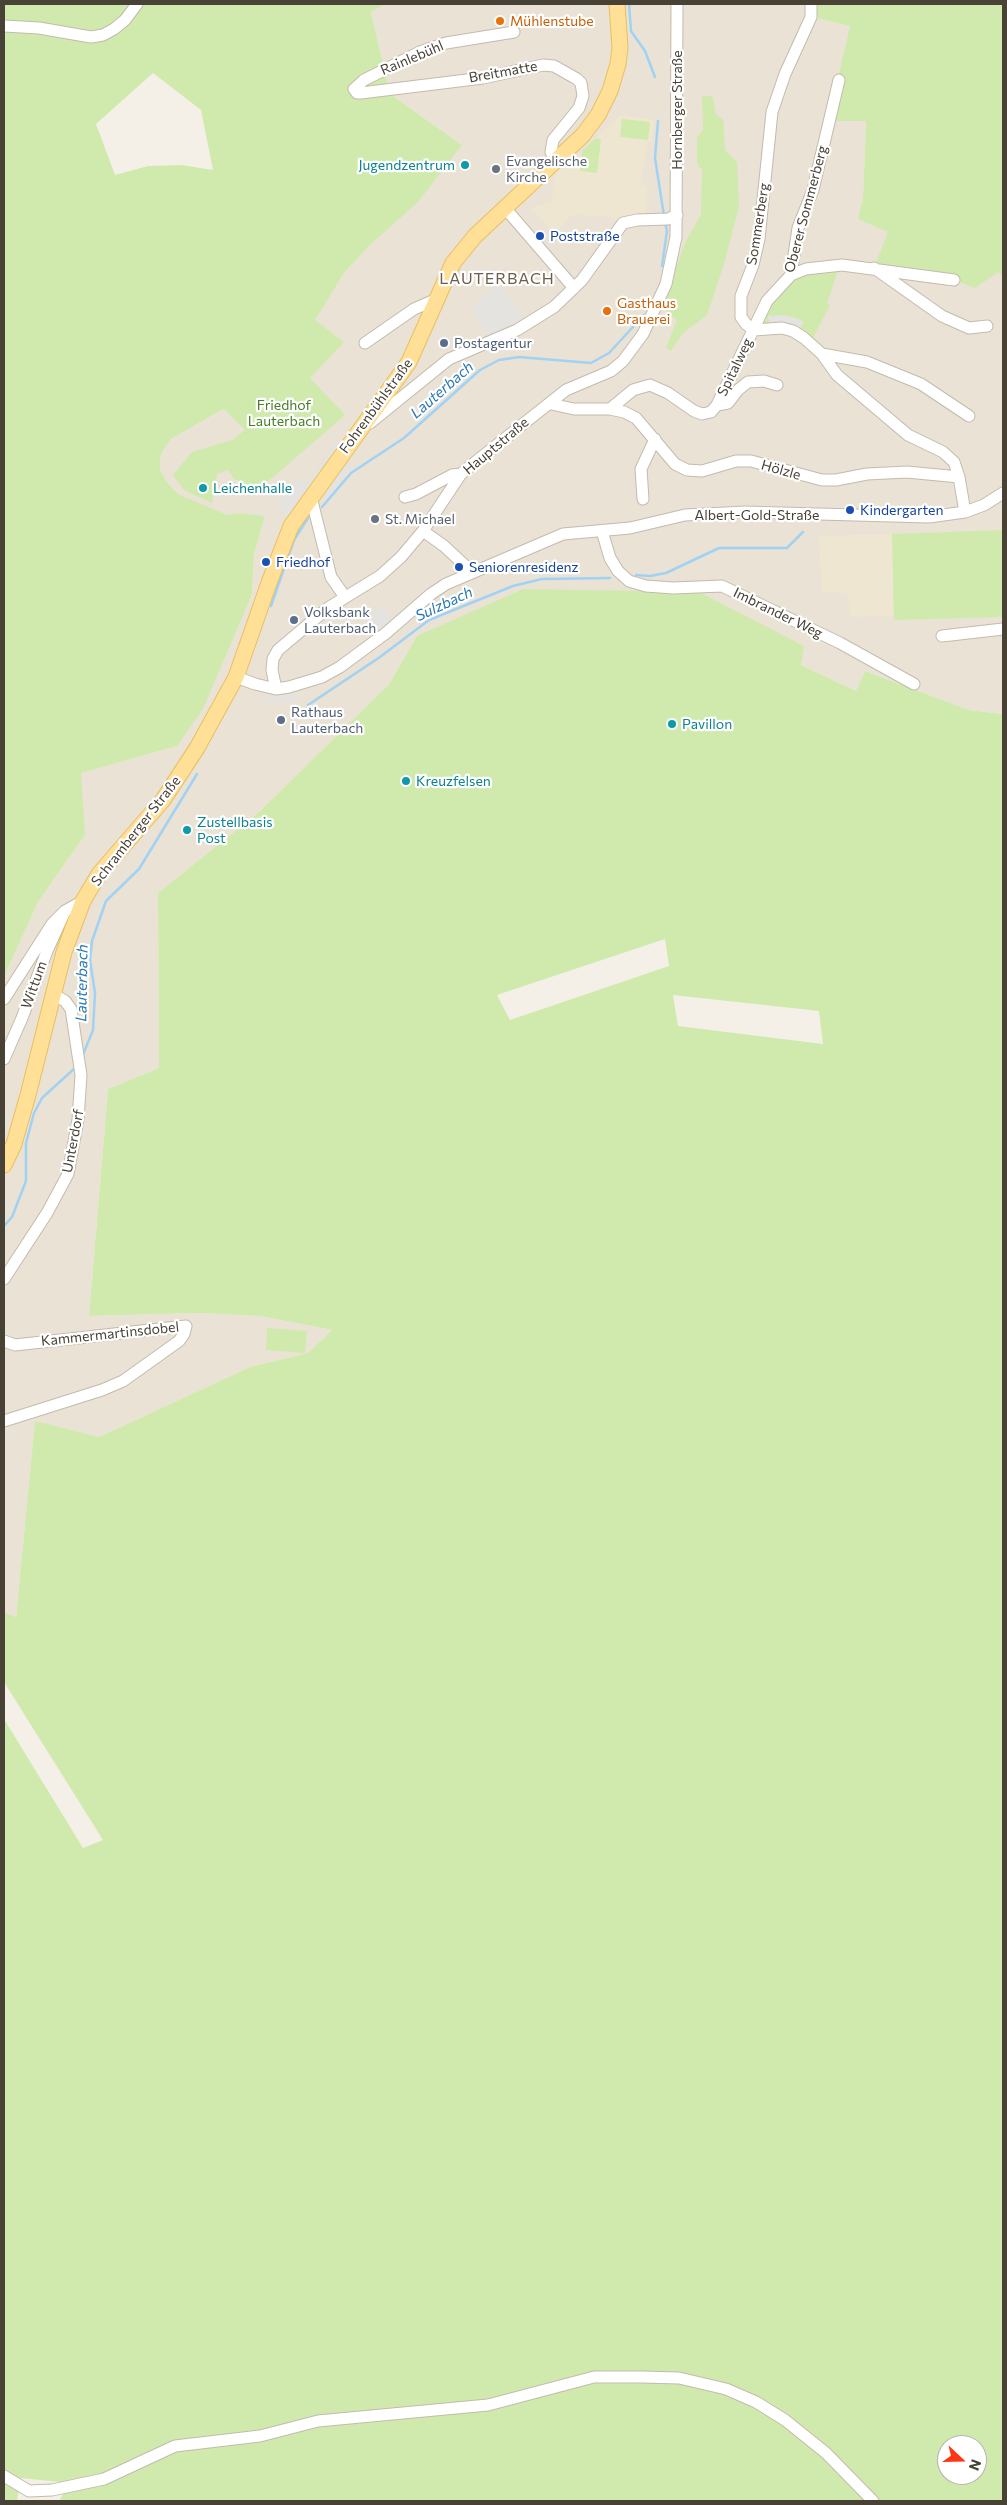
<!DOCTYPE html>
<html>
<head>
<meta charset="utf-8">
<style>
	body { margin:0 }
	#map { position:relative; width:1007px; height:2505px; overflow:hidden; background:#f4f0e7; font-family:Commissioner,sans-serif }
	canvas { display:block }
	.frame { position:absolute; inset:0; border:5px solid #484136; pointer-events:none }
	.north { position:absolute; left:937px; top:2435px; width:50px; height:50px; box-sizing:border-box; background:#fff; border:1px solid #b6b3af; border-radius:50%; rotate:111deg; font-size:14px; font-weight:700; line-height:20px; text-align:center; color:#484136 }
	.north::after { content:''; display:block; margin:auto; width:18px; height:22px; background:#ff3614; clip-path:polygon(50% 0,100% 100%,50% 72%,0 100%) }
</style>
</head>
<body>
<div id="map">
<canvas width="1007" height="2505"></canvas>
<div class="frame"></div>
<div class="north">N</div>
</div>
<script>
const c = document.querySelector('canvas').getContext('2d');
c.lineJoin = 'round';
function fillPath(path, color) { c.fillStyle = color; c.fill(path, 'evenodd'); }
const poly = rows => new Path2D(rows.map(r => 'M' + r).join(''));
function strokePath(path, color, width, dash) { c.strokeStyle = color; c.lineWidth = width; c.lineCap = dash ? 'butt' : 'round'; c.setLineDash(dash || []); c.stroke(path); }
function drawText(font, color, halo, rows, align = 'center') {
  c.font = font + ' Commissioner,sans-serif'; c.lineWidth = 4.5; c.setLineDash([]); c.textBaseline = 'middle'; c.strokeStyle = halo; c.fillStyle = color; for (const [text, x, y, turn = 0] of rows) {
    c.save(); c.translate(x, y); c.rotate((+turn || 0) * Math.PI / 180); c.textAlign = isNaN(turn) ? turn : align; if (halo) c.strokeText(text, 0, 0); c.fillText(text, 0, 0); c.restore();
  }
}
const residential = poly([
	[386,4,811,4,811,17,850,26,829,121,866,120,863,198,859,219,999,272,1003,277,1003,714,969,710,865,671,856,691,801,665,417,636,389,684,260,811,158,893,159,1068,108,1089,89,1316,197,1313,261,1316,332,1330,308,1353,250,1367,99,1437,35,1422,16,1617,4,1612,4,977,38,902,85,835,80,773,177,746,252,594,254,554,265,516,240,513,227,516,178,494,166,481,160,469,161,454,171,439,344,342,314,320,344,273,462,145,390,94,371,12]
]);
const education = poly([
	[620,115,655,120,652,142,648,142,641,184,647,186,646,214,625,217,618,221,609,217,573,215,553,234,532,208,552,201,555,172,565,167],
	[892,534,894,616,851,617,847,593,822,592,819,536]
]);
const green = poly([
	[4,4,386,4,371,12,390,94,462,145,418,202,371,244,344,273,315,320,344,342,310,378,345,415,272,478,257,488,234,479,228,470,217,474,212,503,184,490,173,475,192,452,232,440,245,430,224,409,171,439,161,454,160,469,166,481,178,494,227,515,240,513,265,516,254,554,252,594,203,709,177,746,81,773,85,835,38,902,4,977],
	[153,73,201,110,213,170,181,165,148,166,115,175,96,124],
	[811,4,1003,4,1003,277,998,272,975,288,954,280,874,268,888,232,858,219,863,198,866,121,828,121,850,26,811,17],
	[702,95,713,97,716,115,723,119,725,150,737,162,739,206,724,264,707,315,683,333,671,351,666,348,677,320,662,307,685,243,701,214,702,170,697,163,697,137,703,130],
	[622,119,650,122,648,140,620,137],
	[596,138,601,139,597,173,580,171,582,151],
	[839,268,827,303,830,305,813,338,800,328,803,322,768,317,770,324,763,324,765,310,795,276],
	[1003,530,1003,617,894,620,892,534],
	[523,589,699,592,804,646,801,665,856,691,865,671,969,710,1003,714,1003,2501,59,2501,69,2483,21,2478,17,2501,4,2501,4,1719,83,1848,103,1840,4,1682,4,1612,16,1617,35,1421,99,1437,250,1367,308,1353,332,1330,261,1316,197,1313,89,1316,108,1089,159,1068,158,893,260,811,389,684,417,636],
	[665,939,669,966,510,1020,497,995],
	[673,995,819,1011,823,1044,678,1026],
	[947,2445,977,2445,977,2475,947,2475],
	[267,1328,307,1331,305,1353,266,1350]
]);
const parking = poly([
	[498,285,510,298,523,319,486,336,471,306],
	[782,315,793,317,804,322,800,328,791,325,770,324,768,316],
	[336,441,344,446,337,456,352,467,328,499,311,488,287,524,283,513,275,507,294,481,308,483],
	[382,605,396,625,377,641,363,618],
	[297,694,298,700,267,704,267,697]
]);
const stream = poly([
	[629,4,631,31,645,51,655,77],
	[658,121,655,158,664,216],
	[662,266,667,231,665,222],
	[322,507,351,473,404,438,480,370,499,360,519,357,591,363,609,353,644,315],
	[636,575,650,576,666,573,719,548,787,548,803,532],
	[271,606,294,540,308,518],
	[308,705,380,657,429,620,513,586,542,579,610,578],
	[82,1057,93,1030,95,993,90,960,92,941,106,901,139,869,197,774],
	[4,1226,12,1217,26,1181,26,1143,34,1113,42,1098,75,1068]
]);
const minor = poly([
	[811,4,811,17,785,74,772,112,759,239,753,265,741,296,741,317,746,324,754,330,782,328,793,331,804,338,822,354,837,375,908,435,943,452,954,462,959,477],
	[4,26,39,28,91,37,103,35,114,29,125,20,137,4],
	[514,32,446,43,420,52,364,80,354,89,357,93,361,93,483,78,543,65,554,66,577,79,581,83,583,96,579,108,553,140,551,152,556,162],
	[505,208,574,288],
	[874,268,942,316,969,328,987,326],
	[791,275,806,269,842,265,954,280],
	[365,343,414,309,437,299],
	[822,354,867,362,921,384,969,416],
	[551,404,574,409,610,409,624,412,636,418,675,464,687,470,702,471,736,461,751,461,822,480,836,480,867,474,907,472,959,477,965,512],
	[717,405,728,403,738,390,748,382,764,381,777,385],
	[610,409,633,390,650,385,668,393,694,411,702,414,711,412,717,405,767,301,791,275,798,228,813,190,839,80],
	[370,423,449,359,517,330,554,307,582,280,623,223,637,220,668,219,677,215],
	[311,497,331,577,345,597],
	[405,497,416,494,452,475,461,474],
	[643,499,641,469,655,439],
	[423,531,444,546,472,572],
	[602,531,610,558,618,571,629,581,646,586,673,588,722,586,840,643,914,684],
	[942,636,1003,629],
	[236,677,255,684,276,689,289,687,322,677,340,667,386,633,431,594,446,584,563,534,630,528,685,515,745,512,929,517,965,512,984,505,1003,493],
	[276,689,272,670,273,659,278,650,328,608,380,576,401,557,423,531,461,474,469,467,566,390,611,371,623,361,643,334,666,284,676,237,677,4],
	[4,999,52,924,65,911,83,901],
	[4,1059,22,1018,47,951,65,911],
	[4,1279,47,1213,68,1174,78,1120,81,1075,71,1009,65,1001,53,994],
	[4,1341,15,1345,186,1326,184,1334,179,1341,123,1381,102,1390,4,1421],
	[4,2476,29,2491,52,2490,104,2479,175,2446,260,2436,318,2421,488,2405,594,2377,642,2377,679,2378,726,2389,756,2402,785,2420,826,2453,873,2501]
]);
const major = poly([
	[4,1165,14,1144,28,1095,64,952,83,901,99,874,163,800,197,748,236,677,270,580,291,526,409,362,453,263,475,236,583,135,598,115,610,91,618,64,620,48,617,4]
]);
const markers = [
	[500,21,5,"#e8710a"],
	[465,165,5,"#0f9aa8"],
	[496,169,5,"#6b7280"],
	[540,236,5,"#1a4fb4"],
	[607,311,5,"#e8710a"],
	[444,343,5,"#5c6f8a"],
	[203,488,5,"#0f9aa8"],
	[850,510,5,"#1a4fb4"],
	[375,519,5,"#6b7280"],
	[266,562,5,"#1a4fb4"],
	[459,567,5,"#1a4fb4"],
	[294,620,5,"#5c6f8a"],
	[281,720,5,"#5c6f8a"],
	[672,724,5,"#0f9aa8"],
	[406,781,5,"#0f9aa8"],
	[187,830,5,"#0f9aa8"]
];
const foodNames = [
	["Mühlenstube",510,21],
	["Gasthaus",617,303],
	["Brauerei",617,319]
];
const streetNames = [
	["Rainlebühl",412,58,-23],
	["Breitmatte",503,72,-10],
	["Hornberger Straße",677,110,-90],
	["Oberer Sommerberg",806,209,-75],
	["Sommerberg",758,224,-81],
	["Spitalweg",735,367,-64],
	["Fohrenbühlstraße",376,406,-54],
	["Hauptstraße",496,446,-40],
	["Hölzle",781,470,16],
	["Albert-Gold-Straße",757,515],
	["Imbrander Weg",778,613,26],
	["Schramberger Straße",136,831,-52],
	["Wittum",34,985,-70],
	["Unterdorf",73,1141,-79],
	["Kammermartinsdobel",110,1334,-6]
];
const worshipNames = [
	["Evangelische",506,161],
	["Kirche",506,177],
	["St. Michael",385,519]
];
const cultureNames = [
	["Jugendzentrum",455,165,"right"],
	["Leichenhalle",213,488],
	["Pavillon",682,724],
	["Kreuzfelsen",416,781],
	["Zustellbasis",197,822],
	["Post",197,838]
];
const transitNames = [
	["Poststraße",550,236],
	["Kindergarten",860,510],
	["Friedhof",276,562],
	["Seniorenresidenz",469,567]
];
const serviceNames = [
	["Postagentur",454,343],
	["Volksbank",304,612],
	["Lauterbach",304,628],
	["Rathaus",291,712],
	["Lauterbach",291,728]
];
const parkNames = [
	["Friedhof",284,405],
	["Lauterbach",284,421]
];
const waterNames = [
	["Lauterbach",442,390,-41],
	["Sulzbach",444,604,-25],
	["Lauterbach",82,983,-89]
];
const quarterNames = [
	["LAUTERBACH",497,279]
];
fillPath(residential, '#e9e2d5');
fillPath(education, '#eee6d1');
fillPath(green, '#d0eaae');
fillPath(parking, '#e5e3df');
strokePath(stream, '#a1d2f4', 2.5);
strokePath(minor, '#c3bbac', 13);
strokePath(major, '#e9bf60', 17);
strokePath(minor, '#fff', 11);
strokePath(major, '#ffe096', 15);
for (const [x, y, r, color] of markers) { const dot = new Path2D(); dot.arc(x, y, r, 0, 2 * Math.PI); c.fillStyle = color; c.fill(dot); strokePath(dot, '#fff', 2); }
drawText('14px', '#c56008', '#fff', foodNames, 'left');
drawText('14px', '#484136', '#fff', streetNames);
drawText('14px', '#5b616d', '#fff', worshipNames, 'left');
drawText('14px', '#0d838f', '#fff', cultureNames, 'left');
drawText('14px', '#164399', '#fff', transitNames, 'left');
drawText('14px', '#4e5e75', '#fff', serviceNames, 'left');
drawText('14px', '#477d26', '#fff', parkNames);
drawText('italic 15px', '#2878b1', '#fff', waterNames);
c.letterSpacing = '1px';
drawText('16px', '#6b5f4c', '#fff', quarterNames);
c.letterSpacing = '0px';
</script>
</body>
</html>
